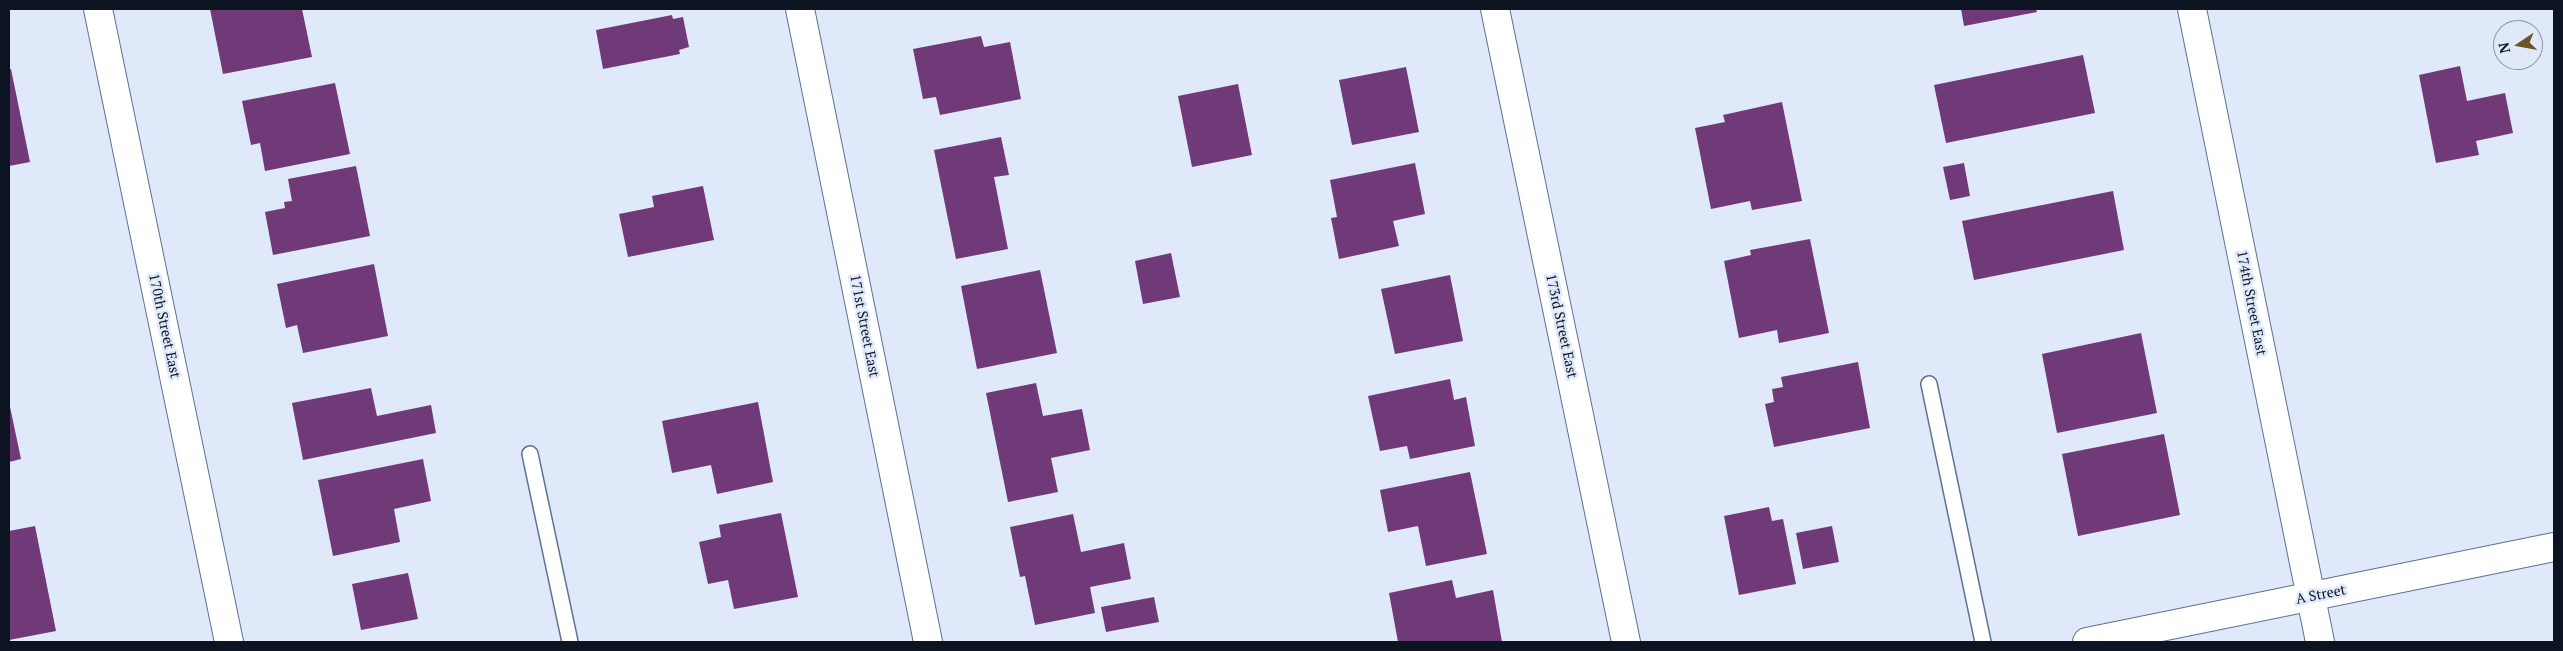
<!DOCTYPE html>
<html>
<head>
<meta charset="utf-8">
<style>
	body { margin:0 }
	#map { position:relative; width:2563px; height:651px; overflow:hidden; background:#e0e9fa; font-family:"PT Serif",serif }
	canvas { display:block }
	.frame { position:absolute; inset:0; border:10px solid #0c1421; pointer-events:none }
	.north { position:absolute; left:2493px; top:20px; width:50px; height:50px; box-sizing:border-box; background:#e0e9fa; border:1px solid #8b94a3; border-radius:50%; rotate:258deg; font-size:14px; font-weight:700; line-height:20px; text-align:center; color:#0c1421 }
	.north::after { content:''; display:block; margin:auto; width:18px; height:22px; background:#6c5424; clip-path:polygon(50% 0,100% 100%,50% 72%,0 100%) }
</style>
</head>
<body>
<div id="map">
<canvas width="2563" height="651"></canvas>
<div class="frame"></div>
<div class="north">N</div>
</div>
<script>
const c = document.querySelector('canvas').getContext('2d');
c.lineJoin = 'round';
function fillPath(path, color) { c.fillStyle = color; c.fill(path, 'evenodd'); }
const poly = rows => new Path2D(rows.map(r => 'M' + r).join(''));
function strokePath(path, color, width, dash) { c.strokeStyle = color; c.lineWidth = width; c.lineCap = dash ? 'butt' : 'round'; c.setLineDash(dash || []); c.stroke(path); }
function drawText(font, color, halo, rows, align = 'center') {
  c.font = font + ' "PT Serif",serif'; c.lineWidth = 5; c.setLineDash([]); c.textBaseline = 'middle'; c.strokeStyle = halo; c.fillStyle = color; for (const [text, x, y, turn = 0] of rows) {
    c.save(); c.translate(x, y); c.rotate((+turn || 0) * Math.PI / 180); c.textAlign = isNaN(turn) ? turn : align; if (halo) c.strokeText(text, 0, 0); c.fillText(text, 0, 0); c.restore();
  }
}
const building = poly([
	[210,9,302,9,312,57,223,74],
	[1961,9,2036,9,2037,12,1964,26],
	[672,15,673,19,683,17,689,47,679,50,680,54,603,69,596,30],
	[981,36,984,47,1010,42,1021,99,940,115,936,97,923,99,913,49],
	[2083,55,2095,113,1946,143,1934,85],
	[2460,66,2467,101,2505,93,2513,133,2476,141,2479,155,2436,163,2419,75],
	[1406,67,1419,132,1352,145,1339,80],
	[9,69,11,69,30,162,9,166],
	[335,83,350,154,265,171,260,143,251,145,242,101],
	[1238,84,1252,155,1192,167,1178,96],
	[1782,102,1802,201,1752,210,1750,201,1711,209,1695,128,1725,122,1723,115],
	[1001,137,1009,175,994,177,1008,249,956,259,934,150],
	[1415,163,1425,214,1393,221,1399,246,1339,259,1331,218,1337,217,1330,180],
	[1964,163,1970,196,1950,200,1943,167],
	[356,166,370,236,273,255,265,212,285,208,284,202,292,201,288,179],
	[703,186,714,240,628,257,619,214,654,207,652,196],
	[2113,191,2124,250,1974,280,1962,221],
	[1810,239,1829,333,1779,343,1777,330,1739,338,1724,261,1751,255,1750,250],
	[1171,253,1180,297,1143,304,1135,261],
	[374,264,388,336,303,353,297,325,286,328,277,284],
	[1040,270,1057,353,977,369,961,286],
	[1450,275,1463,341,1395,354,1381,289],
	[2141,333,2157,413,2057,433,2042,354],
	[1858,362,1870,428,1774,447,1765,404,1774,402,1772,389,1783,387,1781,377],
	[1450,379,1454,400,1466,397,1475,446,1410,459,1407,446,1380,451,1368,396],
	[1036,383,1043,416,1082,409,1090,450,1051,458,1058,492,1008,502,986,393],
	[371,388,377,416,431,405,436,433,303,460,292,403],
	[9,402,21,459,9,462],
	[758,402,773,482,717,494,711,465,672,473,662,421],
	[2164,434,2180,515,2078,536,2062,454],
	[423,459,431,501,394,509,400,542,333,556,318,480],
	[1470,472,1487,554,1426,566,1418,526,1388,532,1380,490],
	[1769,507,1772,521,1783,519,1796,584,1739,595,1724,516],
	[781,513,798,597,734,609,728,580,708,584,699,542,721,537,719,525],
	[1073,514,1081,552,1124,543,1131,579,1090,587,1095,613,1035,625,1025,576,1020,577,1010,527],
	[35,526,56,631,9,640,9,531],
	[1832,526,1839,562,1803,569,1796,533],
	[408,573,418,619,361,630,352,584],
	[1452,580,1456,598,1493,590,1502,642,1398,642,1389,593],
	[1154,597,1159,622,1106,632,1101,607]
]);
const lane = poly([
	[1929,384,1983,642],
	[530,454,570,642]
]);
const street = poly([
	[98,9,229,642],
	[800,9,928,642],
	[1495,9,1626,642],
	[2192,9,2320,642],
	[2087,642,2554,547]
]);
const streetNames = [
	["174th Street East",2251,303,79],
	["170th Street East",164,326,78],
	["171st Street East",864,326,79],
	["173rd Street East",1561,326,78],
	["A Street",2321,595,-11]
];
fillPath(building, '#703978');
strokePath(lane, '#5d7195', 18);
strokePath(street, '#5d7195', 30);
strokePath(lane, '#fff', 15);
strokePath(street, '#fff', 28);
drawText('14px', '#0c1421', '#e0e9fa', streetNames);
</script>
</body>
</html>
